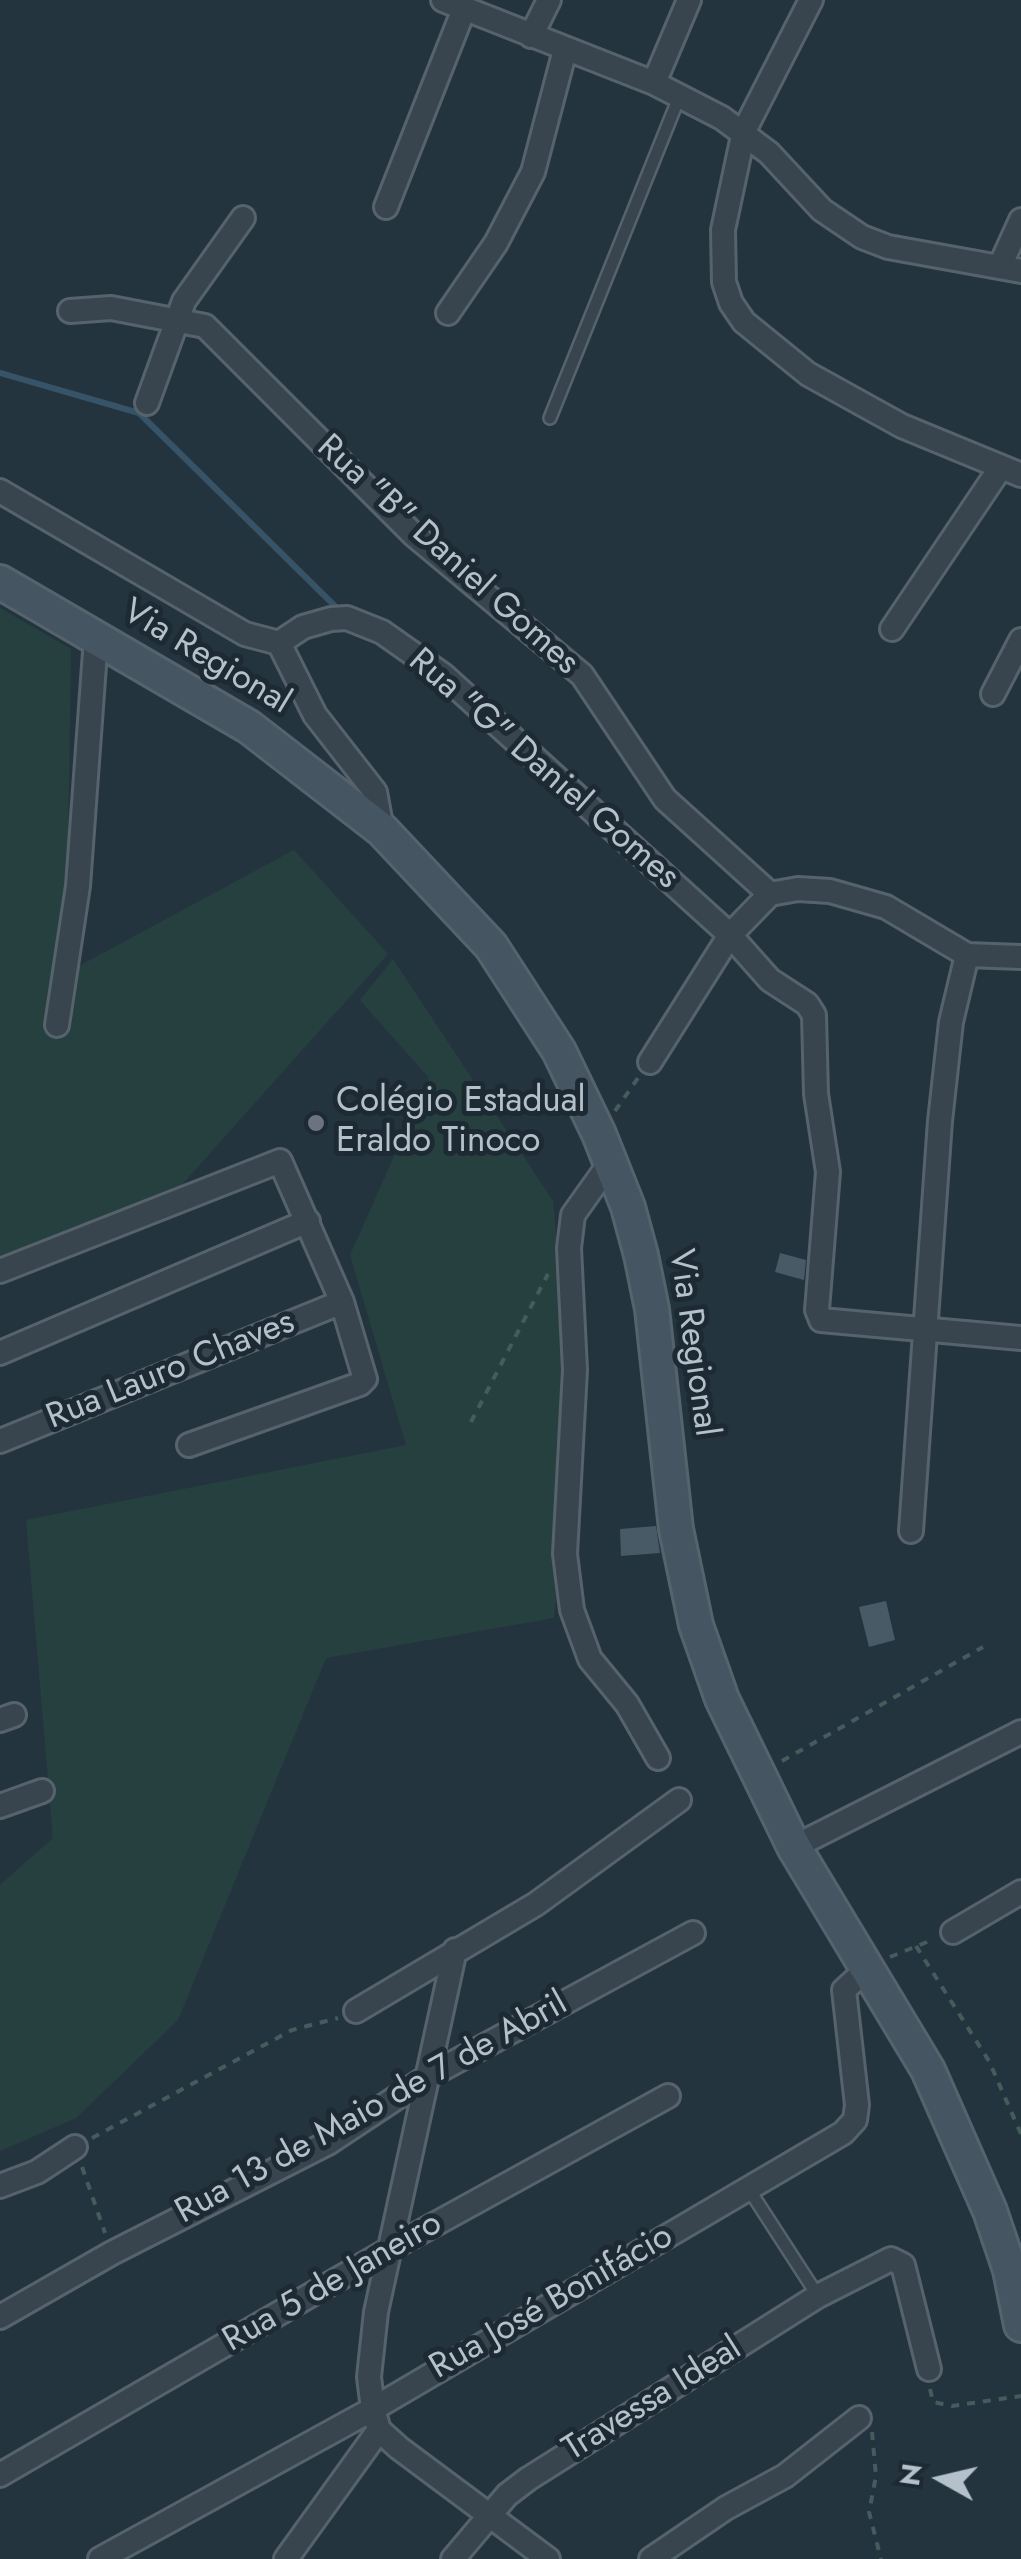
<!DOCTYPE html>
<html>
<head>
<meta charset="utf-8">
<style>
	body { margin:0 }
	#map { position:relative; width:1021px; height:2559px; overflow:hidden; background:#24343f; font-family:Jost,sans-serif }
	canvas { display:block }
	.north { position:absolute; left:891px; top:2429px; width:100px; height:100px; -webkit-text-stroke:8px #1d2a34; paint-order:stroke; rotate:278deg; font-size:28px; font-weight:700; line-height:40px; text-align:center; color:#b4c0ca }
	.north::after { content:''; display:block; margin:auto; width:35px; height:45px; background:#b4c0ca; clip-path:polygon(50% 0,100% 100%,50% 72%,0 100%) }
</style>
</head>
<body>
<div id="map">
<canvas width="1021" height="2559"></canvas>
<div class="north">N</div>
</div>
<script>
const c = document.querySelector('canvas').getContext('2d');
c.lineJoin = 'round';
function fillPath(path, color) { c.fillStyle = color; c.fill(path, 'evenodd'); }
const poly = rows => new Path2D(rows.map(r => 'M' + r).join(''));
function strokePath(path, color, width, dash) { c.strokeStyle = color; c.lineWidth = width; c.lineCap = dash ? 'butt' : 'round'; c.setLineDash(dash || []); c.stroke(path); }
function drawText(font, color, halo, rows, align = 'center') {
  c.font = font + ' Jost,sans-serif'; c.lineWidth = 10; c.setLineDash([]); c.textBaseline = 'middle'; c.strokeStyle = halo; c.fillStyle = color; for (const [text, x, y, turn = 0] of rows) {
    c.save(); c.translate(x, y); c.rotate((+turn || 0) * Math.PI / 180); c.textAlign = isNaN(turn) ? turn : align; if (halo) c.strokeText(text, 0, 0); c.fillText(text, 0, 0); c.restore();
  }
}
const green = poly([
	[0,608,71,649,66,973,294,850,388,954,170,1198,0,1268],
	[393,959,553,1201,573,1419,554,1618,326,1658,178,2020,76,2118,0,2151,0,1885,53,1838,26,1520,406,1445,350,1255,429,1078,360,1000]
]);
const stream = poly([
	[0,373,139,413,342,613]
]);
const building = poly([
	[780,1253,806,1260,804,1280,775,1272],
	[656,1526,660,1553,621,1556,620,1529],
	[886,1601,895,1640,869,1647,859,1607]
]);
const path = poly([
	[615,1111,638,1078],
	[471,1422,548,1274],
	[782,1761,983,1647],
	[916,1946,989,2061,1021,2134],
	[890,1957,932,1940],
	[92,2138,292,2030,338,2018],
	[82,2167,105,2233],
	[930,2389,933,2402,952,2406,1021,2396],
	[872,2432,876,2476,869,2512,881,2559]
]);
const service = poly([
	[550,418,680,95],
	[750,2191,818,2296]
]);
const minor = poly([
	[443,0,654,83,722,118,769,153,822,210,862,237,888,247,1021,271],
	[811,0,744,131,723,230,724,282,731,303,744,322,808,374,902,426,1021,475],
	[531,36,549,0],
	[654,83,689,0],
	[386,207,464,9],
	[1001,264,1021,220],
	[70,311,111,308,205,326,414,535,582,675,665,799,770,894],
	[448,313,496,243,533,172,565,50],
	[147,403,184,301,243,218],
	[0,491,245,634,279,643,315,715,375,792,382,830],
	[892,629,1001,467],
	[279,643,303,627,331,619,347,618,382,632,443,675,730,935,770,980,807,1004,814,1015,816,1094,828,1172,817,1310,821,1320,1021,1338],
	[993,694,1021,640],
	[57,1025,78,886,96,638],
	[650,1062,730,935,770,894,798,889,830,891,886,907,967,955,1021,957],
	[610,1163,573,1215,569,1248,575,1370,565,1554,572,1610,590,1659,627,1704,658,1758],
	[0,1271,280,1161,342,1302,365,1379,360,1384,189,1445],
	[0,1353,308,1221],
	[0,1441,342,1302],
	[911,1531,940,1121,951,1022,967,955],
	[0,1720,14,1715],
	[0,1806,42,1791],
	[794,1847,1021,1732],
	[953,1932,1021,1892],
	[455,1950,376,2312,369,2377,373,2409,379,2430,399,2448,548,2559],
	[356,2011,536,1904,679,1800],
	[0,2186,37,2172,75,2147],
	[0,2317,112,2253,328,2143,429,2076,693,1933],
	[0,2475,390,2249,668,2096],
	[100,2559,373,2409,843,2133,855,2120,857,2105,844,1990,868,1968],
	[286,2559,379,2430],
	[453,2559,507,2495,528,2479,818,2296,891,2259,903,2265,929,2369],
	[651,2559,726,2508,785,2476,859,2418]
]);
const secondary = poly([
	[0,582,249,727,382,830,491,946,559,1051,599,1134,628,1207,641,1255,652,1309,676,1529,696,1625,722,1699,794,1847,928,2070,990,2211,1010,2270,1021,2325]
]);
const markers = [
	[316,1123,10,"#6b7280"]
];
const streetNames = [
	["Rua \"B\" Daniel Gomes",447,556,42],
	["Via Regional",206,658,31],
	["Rua \"G\" Daniel Gomes",543,770,41],
	["Via Regional",692,1343,82],
	["Rua Lauro Chaves",171,1371,-22],
	["Rua 13 de Maio de 7 de Abril",372,2109,-29],
	["Rua 5 de Janeiro",333,2283,-30],
	["Rua José Bonifácio",552,2303,-30],
	["Travessa Ideal",653,2400,-32]
];
const poiNames = [
	["Colégio Estadual",336,1103],
	["Eraldo Tinoco",336,1143]
];
fillPath(green, '#26403f');
strokePath(stream, '#375367', 6);
fillPath(building, '#485a65');
strokePath(service, '#56636d', 16);
strokePath(minor, '#56636d', 28);
strokePath(secondary, '#56636d', 38);
strokePath(path, '#445c5b', 4, [8, 8]);
strokePath(service, '#38454f', 11);
strokePath(minor, '#38454f', 22);
strokePath(secondary, '#465562', 32);
for (const [x, y, r, color] of markers) { const dot = new Path2D(); dot.arc(x, y, r, 0, 2 * Math.PI); c.fillStyle = color; c.fill(dot); strokePath(dot, '#1d2a34', 4); }
drawText('35px', '#b4c0ca', '#1d2a34', streetNames);
drawText('35px', '#b4c0ca', '#1d2a34', poiNames, 'left');
</script>
</body>
</html>
